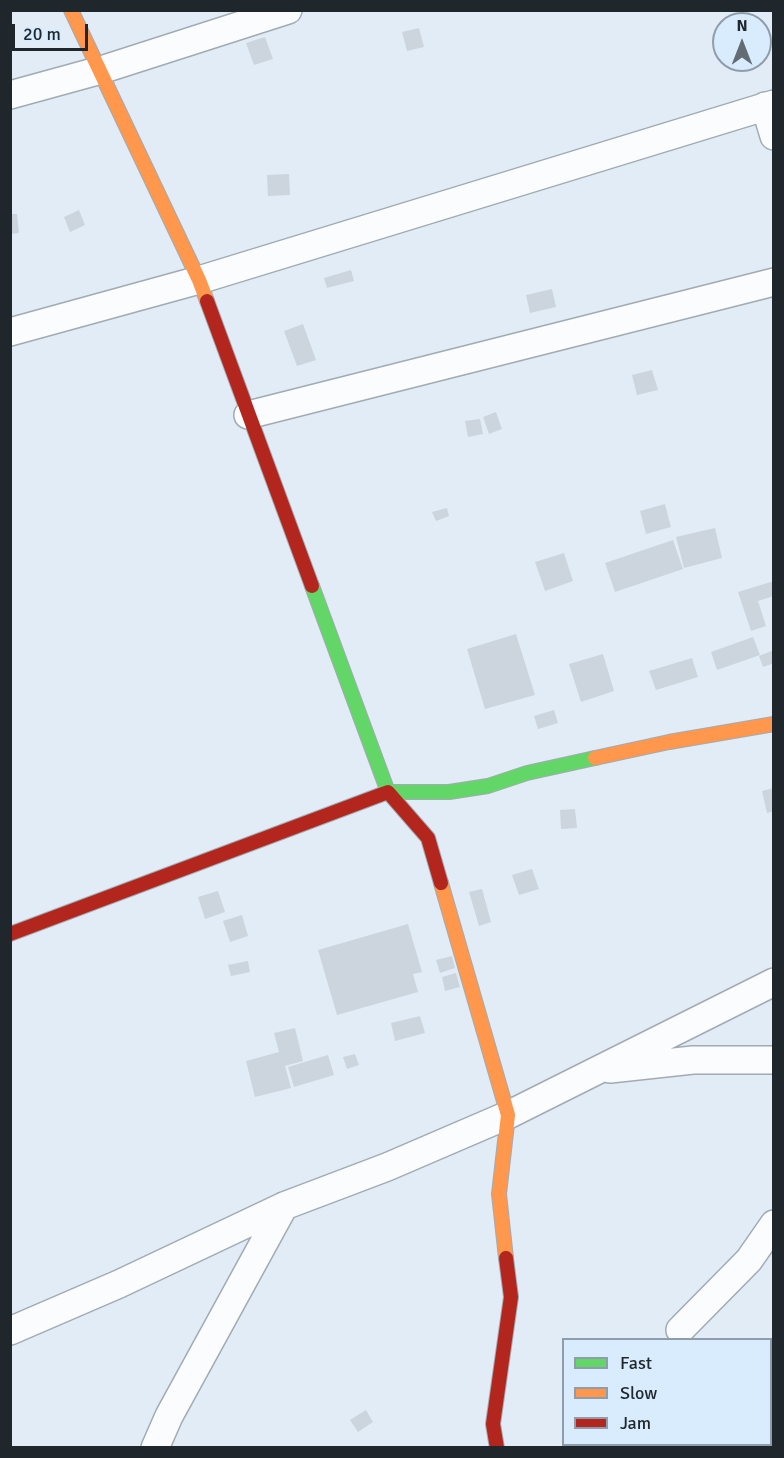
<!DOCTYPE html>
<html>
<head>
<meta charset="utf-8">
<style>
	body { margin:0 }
	#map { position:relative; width:784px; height:1458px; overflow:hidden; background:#e1ecf6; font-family:Signika,sans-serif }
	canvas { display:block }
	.frame { position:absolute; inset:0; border:12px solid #1f262c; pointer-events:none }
	.legend { position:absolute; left:562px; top:1338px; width:210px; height:108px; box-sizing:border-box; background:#d9ecfe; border:2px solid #8f9daa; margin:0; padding:8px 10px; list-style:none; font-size:18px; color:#1f262c }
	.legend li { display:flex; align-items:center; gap:12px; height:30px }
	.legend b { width:30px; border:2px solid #8f9daa }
	.north { position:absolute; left:712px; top:12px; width:60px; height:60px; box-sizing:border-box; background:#d9ecfe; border:2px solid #8f9daa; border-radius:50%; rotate:0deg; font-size:16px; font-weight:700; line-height:24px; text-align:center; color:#1f262c }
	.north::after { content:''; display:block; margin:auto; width:21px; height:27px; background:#636b73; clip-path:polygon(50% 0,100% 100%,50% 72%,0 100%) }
	.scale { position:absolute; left:12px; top:24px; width:76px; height:27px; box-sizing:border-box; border:3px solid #1f262c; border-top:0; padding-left:8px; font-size:18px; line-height:21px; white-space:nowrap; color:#1f262c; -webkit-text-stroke:4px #d9ecfe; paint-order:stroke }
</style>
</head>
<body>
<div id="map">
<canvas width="784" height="1458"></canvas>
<div class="frame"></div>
<ul class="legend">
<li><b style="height:8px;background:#63d668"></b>Fast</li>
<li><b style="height:8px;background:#ff974d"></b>Slow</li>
<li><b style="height:8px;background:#b3261e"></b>Jam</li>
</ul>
<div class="north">N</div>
<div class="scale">20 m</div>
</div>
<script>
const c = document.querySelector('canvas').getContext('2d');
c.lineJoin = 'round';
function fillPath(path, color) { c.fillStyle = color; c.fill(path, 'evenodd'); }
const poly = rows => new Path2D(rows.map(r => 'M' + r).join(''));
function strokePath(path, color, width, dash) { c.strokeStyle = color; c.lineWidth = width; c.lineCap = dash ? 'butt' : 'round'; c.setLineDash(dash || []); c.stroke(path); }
const building = poly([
	[419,28,424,47,407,51,402,32],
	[265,37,273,59,254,65,246,43],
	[289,174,290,195,268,196,267,175],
	[79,210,85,225,70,232,64,217],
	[10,214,17,214,19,233,10,234],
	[351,270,354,281,327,288,324,278],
	[552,289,556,307,530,313,526,295],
	[303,324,316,360,297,366,284,331],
	[652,370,658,390,637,395,632,375],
	[496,412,502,429,489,434,483,417],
	[480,419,483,434,468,437,465,421],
	[665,504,671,527,646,534,640,511],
	[447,508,449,516,436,521,432,512],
	[715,528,722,558,684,568,676,537],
	[673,540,683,569,615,592,605,563],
	[564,553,573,581,545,591,535,562],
	[774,581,774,596,758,601,766,626,751,631,738,592],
	[516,634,535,695,485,709,467,649],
	[753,637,760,655,717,670,711,652],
	[774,650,774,663,763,667,759,656],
	[603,654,614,691,581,702,569,664],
	[692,658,698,677,656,690,649,671],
	[554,710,558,723,538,729,534,716],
	[774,788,774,811,767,813,762,791],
	[575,809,577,828,561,829,560,810],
	[532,869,539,889,519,895,512,875],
	[482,889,491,922,479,926,469,892],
	[218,891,225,912,205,919,198,897],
	[242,915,248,936,230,942,223,921],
	[408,924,422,972,413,974,418,992,337,1015,318,950],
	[452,956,455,968,440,973,436,960],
	[248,961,250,972,231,976,228,965],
	[456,973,460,987,445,991,442,977],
	[420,1016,425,1033,395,1041,391,1023],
	[295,1028,303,1061,285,1066,291,1088,255,1097,246,1061,279,1052,274,1033],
	[355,1054,359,1065,347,1069,343,1057],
	[328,1055,334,1075,294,1087,288,1067],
	[366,1410,373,1422,358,1432,350,1420]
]);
const street = poly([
	[10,95,101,70,288,10],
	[765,106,774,136],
	[10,332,199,280,774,104],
	[248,415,774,282],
	[610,1069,693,1060,774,1060],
	[680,1330,749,1260,774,1224],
	[10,1331,119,1284,284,1206,387,1167,508,1115,774,982],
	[155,1448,169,1416,284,1206],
	[767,1448,774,1445]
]);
const fast = poly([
	[312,586,388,792,449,792,488,786,527,773,595,758]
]);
const slow = poly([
	[71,10,199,280,207,301],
	[595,758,669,742,774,724],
	[441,883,508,1115,499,1194,506,1258]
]);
const jam = poly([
	[207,301,312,586],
	[10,934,388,792,428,838,441,883],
	[497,1448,493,1424,511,1297,506,1258]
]);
fillPath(building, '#ccd5dd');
strokePath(street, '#a2abb2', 30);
strokePath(fast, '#a2abb2', 16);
strokePath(slow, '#a2abb2', 16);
strokePath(jam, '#a2abb2', 16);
strokePath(street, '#fafcfe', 27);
strokePath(fast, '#63d668', 14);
strokePath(slow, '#ff974d', 14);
strokePath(jam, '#b3261e', 14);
</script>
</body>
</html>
